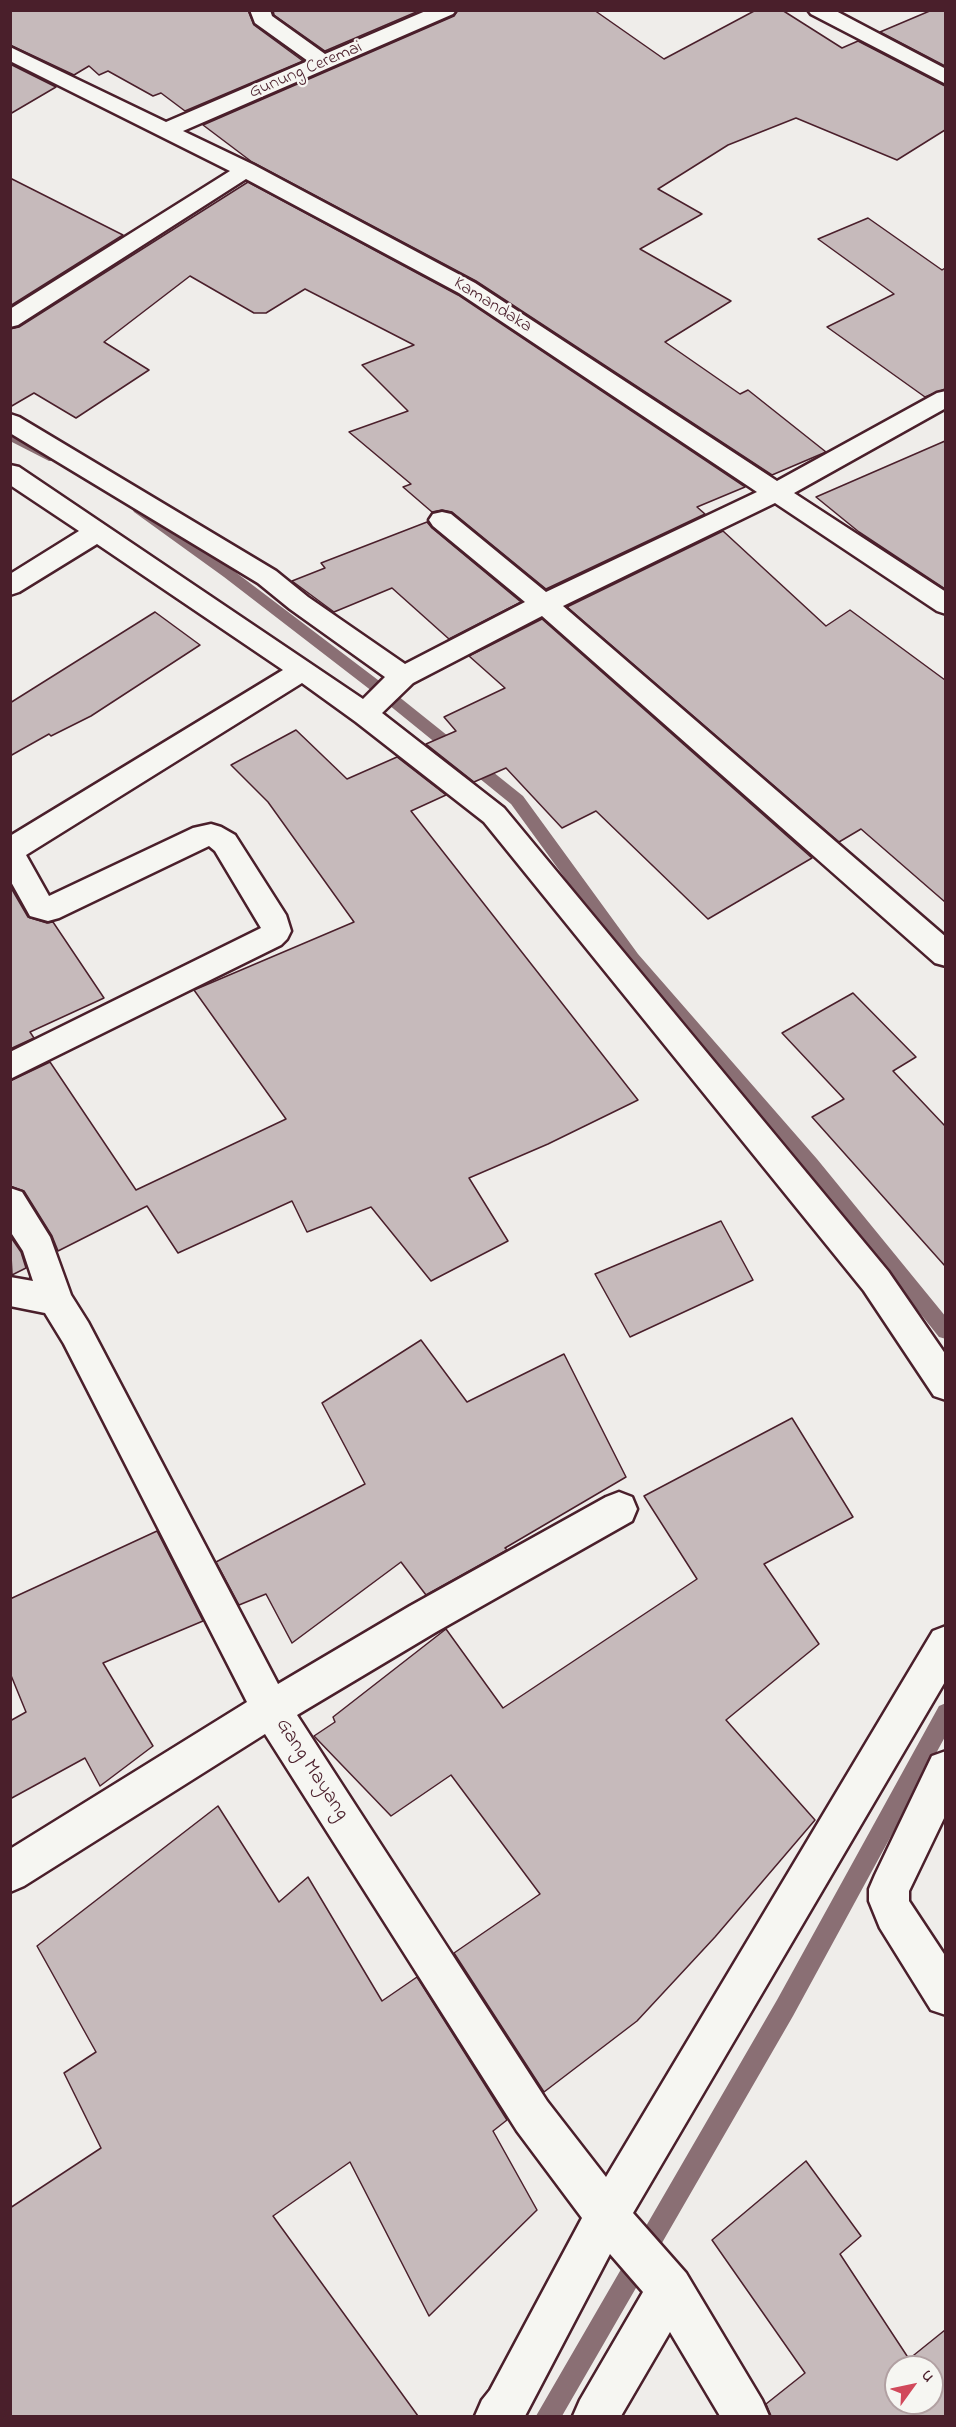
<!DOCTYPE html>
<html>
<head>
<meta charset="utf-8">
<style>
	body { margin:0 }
	#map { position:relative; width:956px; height:2427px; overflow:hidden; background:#efedea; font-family:"Indie Flower",sans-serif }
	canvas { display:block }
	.frame { position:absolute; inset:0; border:12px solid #4a1f2b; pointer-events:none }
	.north { position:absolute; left:884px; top:2355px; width:60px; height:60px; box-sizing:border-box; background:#f6f6f2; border:2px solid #b1a0a2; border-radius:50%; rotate:57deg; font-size:16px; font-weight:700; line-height:24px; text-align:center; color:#4a1f2b }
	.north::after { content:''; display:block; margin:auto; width:21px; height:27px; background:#d1495b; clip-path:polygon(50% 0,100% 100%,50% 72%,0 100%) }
</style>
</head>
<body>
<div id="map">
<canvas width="956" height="2427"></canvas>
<div class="frame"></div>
<div class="north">U</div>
</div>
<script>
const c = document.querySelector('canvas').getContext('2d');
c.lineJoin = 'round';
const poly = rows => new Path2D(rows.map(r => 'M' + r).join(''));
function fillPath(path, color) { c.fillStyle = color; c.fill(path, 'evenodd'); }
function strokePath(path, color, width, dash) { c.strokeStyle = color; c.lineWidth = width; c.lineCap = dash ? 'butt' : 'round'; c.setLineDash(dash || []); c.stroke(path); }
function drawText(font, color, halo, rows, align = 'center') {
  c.font = font + ' "Indie Flower",sans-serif'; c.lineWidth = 4.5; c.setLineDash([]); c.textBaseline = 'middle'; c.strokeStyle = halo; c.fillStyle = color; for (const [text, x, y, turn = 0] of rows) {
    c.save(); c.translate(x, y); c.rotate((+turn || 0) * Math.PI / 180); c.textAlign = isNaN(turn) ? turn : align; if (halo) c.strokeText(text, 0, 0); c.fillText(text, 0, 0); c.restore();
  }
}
const stream = poly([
	[10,431,59,455,61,458,59,461,49,461,10,441,10,431],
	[139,505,234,571,378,680,523,796,638,954,817,1159,946,1317,946,1339,939,1337,805,1169,626,962,511,804,368,688,224,577,134,512,132,509,134,506,139,505],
	[946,1703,946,1735,793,2016,562,2416,536,2416,777,2000,939,1706,946,1703]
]);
const building = poly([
	[10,10,248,10,254,25,303,61,185,111,161,93,153,96,108,71,99,75,89,66,74,75,10,45,10,10],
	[273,10,421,10,325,51,274,15,273,10],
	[458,10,594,10,664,59,756,10,782,10,842,48,858,41,945,86,945,130,897,160,796,118,728,145,658,189,702,214,640,249,731,301,665,342,740,394,748,390,826,452,772,475,476,281,252,162,203,125,454,16,458,10],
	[932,10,945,10,945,66,880,32,932,10],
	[10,64,56,87,10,114,10,64],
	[10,178,123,235,10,306,10,178],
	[248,182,458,295,745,487,697,507,705,514,546,589,452,512,442,510,432,512,403,487,411,484,349,432,408,411,362,365,414,345,305,289,266,313,254,313,190,276,104,342,149,370,76,418,34,393,10,407,10,329,19,327,248,182],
	[868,218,942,270,945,268,945,389,925,397,827,327,894,294,818,239,868,218],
	[945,441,945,589,859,532,816,497,945,441],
	[427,522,432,528,521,602,449,639,392,588,334,612,292,581,325,568,321,563,427,522],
	[723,531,826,626,850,610,945,680,945,902,861,829,839,842,567,607,723,531],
	[155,612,200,645,91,716,51,736,49,734,10,756,10,703,155,612],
	[542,619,812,858,708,919,596,811,562,828,506,768,474,782,426,744,456,731,444,717,505,688,469,656,542,619],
	[296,730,347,779,397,757,446,795,411,811,638,1100,548,1144,469,1178,508,1241,431,1281,371,1207,307,1232,292,1201,178,1253,147,1206,58,1251,52,1236,24,1191,10,1186,10,1081,50,1062,136,1190,286,1119,194,990,354,922,268,802,231,765,296,730],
	[10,886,28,917,47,923,53,922,104,998,30,1032,34,1038,10,1049,10,886],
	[853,993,916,1057,893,1071,945,1126,945,1266,812,1117,844,1099,782,1033,853,993],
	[721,1221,753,1280,630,1337,595,1274,721,1221],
	[10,1236,21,1252,26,1268,12,1275,10,1236],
	[421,1340,467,1402,564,1354,626,1477,505,1548,507,1550,426,1595,401,1562,292,1643,266,1594,239,1605,216,1562,365,1484,322,1403,421,1340],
	[792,1418,853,1517,764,1564,819,1644,726,1720,815,1820,715,1937,637,2021,544,2092,454,1953,540,1894,451,1775,391,1816,314,1736,335,1722,333,1717,446,1629,503,1708,697,1579,644,1496,792,1418],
	[157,1531,203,1621,103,1663,153,1746,100,1786,85,1758,10,1799,10,1721,26,1712,10,1673,10,1599,157,1531],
	[218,1806,279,1902,308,1877,382,2001,417,1977,507,2120,493,2131,537,2210,429,2316,350,2162,273,2216,418,2416,10,2416,10,2208,101,2148,64,2073,96,2052,37,1946,218,1806],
	[806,2161,861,2236,840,2254,909,2359,945,2330,945,2416,771,2416,766,2404,805,2373,712,2240,806,2161],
	[896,2367,932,2367,932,2403,896,2403,896,2367]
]);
const minor = poly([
	[250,10,270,10,272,16,325,54,428,10,456,10,453,14,183,131,254,165,475,283,777,481,937,393,946,391,946,408,794,493,946,592,946,614,937,611,775,503,563,606,946,937,946,966,935,963,542,616,413,683,382,713,504,808,888,1271,946,1355,946,1400,934,1396,864,1291,484,822,356,722,302,683,26,855,49,896,193,828,211,824,221,827,235,835,286,915,291,931,287,939,281,945,10,1079,10,1052,261,928,215,851,209,846,59,918,48,921,30,916,10,880,10,836,283,670,97,544,19,592,10,595,10,574,79,531,10,485,10,465,19,467,363,699,385,677,290,609,258,583,10,433,10,414,19,417,276,571,308,597,405,664,525,602,433,526,429,520,433,514,442,512,451,514,546,592,757,492,459,293,246,179,18,325,10,327,10,309,230,171,10,61,10,47,166,122,308,61,255,23,250,10],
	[808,10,834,10,946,69,946,84,811,14,808,10],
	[10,1188,22,1192,50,1237,71,1295,88,1322,278,1684,410,1606,606,1497,619,1492,632,1497,637,1509,632,1521,436,1632,297,1715,547,2101,606,2177,933,1631,946,1626,946,1680,633,2213,686,2273,762,2400,769,2416,720,2416,670,2332,621,2416,573,2416,580,2400,643,2292,610,2254,525,2416,475,2416,482,2400,490,2390,582,2218,517,2131,265,1734,24,1886,10,1892,10,1849,247,1702,64,1344,45,1313,10,1306,10,1277,33,1281,23,1251,10,1231,10,1188],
	[946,1751,946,1814,909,1891,909,1901,946,1957,946,2015,931,2010,880,1928,869,1901,869,1889,875,1875,932,1756,946,1751]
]);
const farStreetnames = [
	["Gunung Ceremai",306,71,-23],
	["Kamandaka",492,306,32]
];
const streetNames = [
	["Gang Mayang",311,1770,57]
];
fillPath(stream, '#8a6f74');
fillPath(building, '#c6babb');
strokePath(building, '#4a1f2b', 1.5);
strokePath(minor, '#4a1f2b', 5);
fillPath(minor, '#f6f6f2');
drawText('18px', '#4a1f2b', '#f6f6f2', farStreetnames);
drawText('21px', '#4a1f2b', '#f6f6f2', streetNames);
</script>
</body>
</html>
